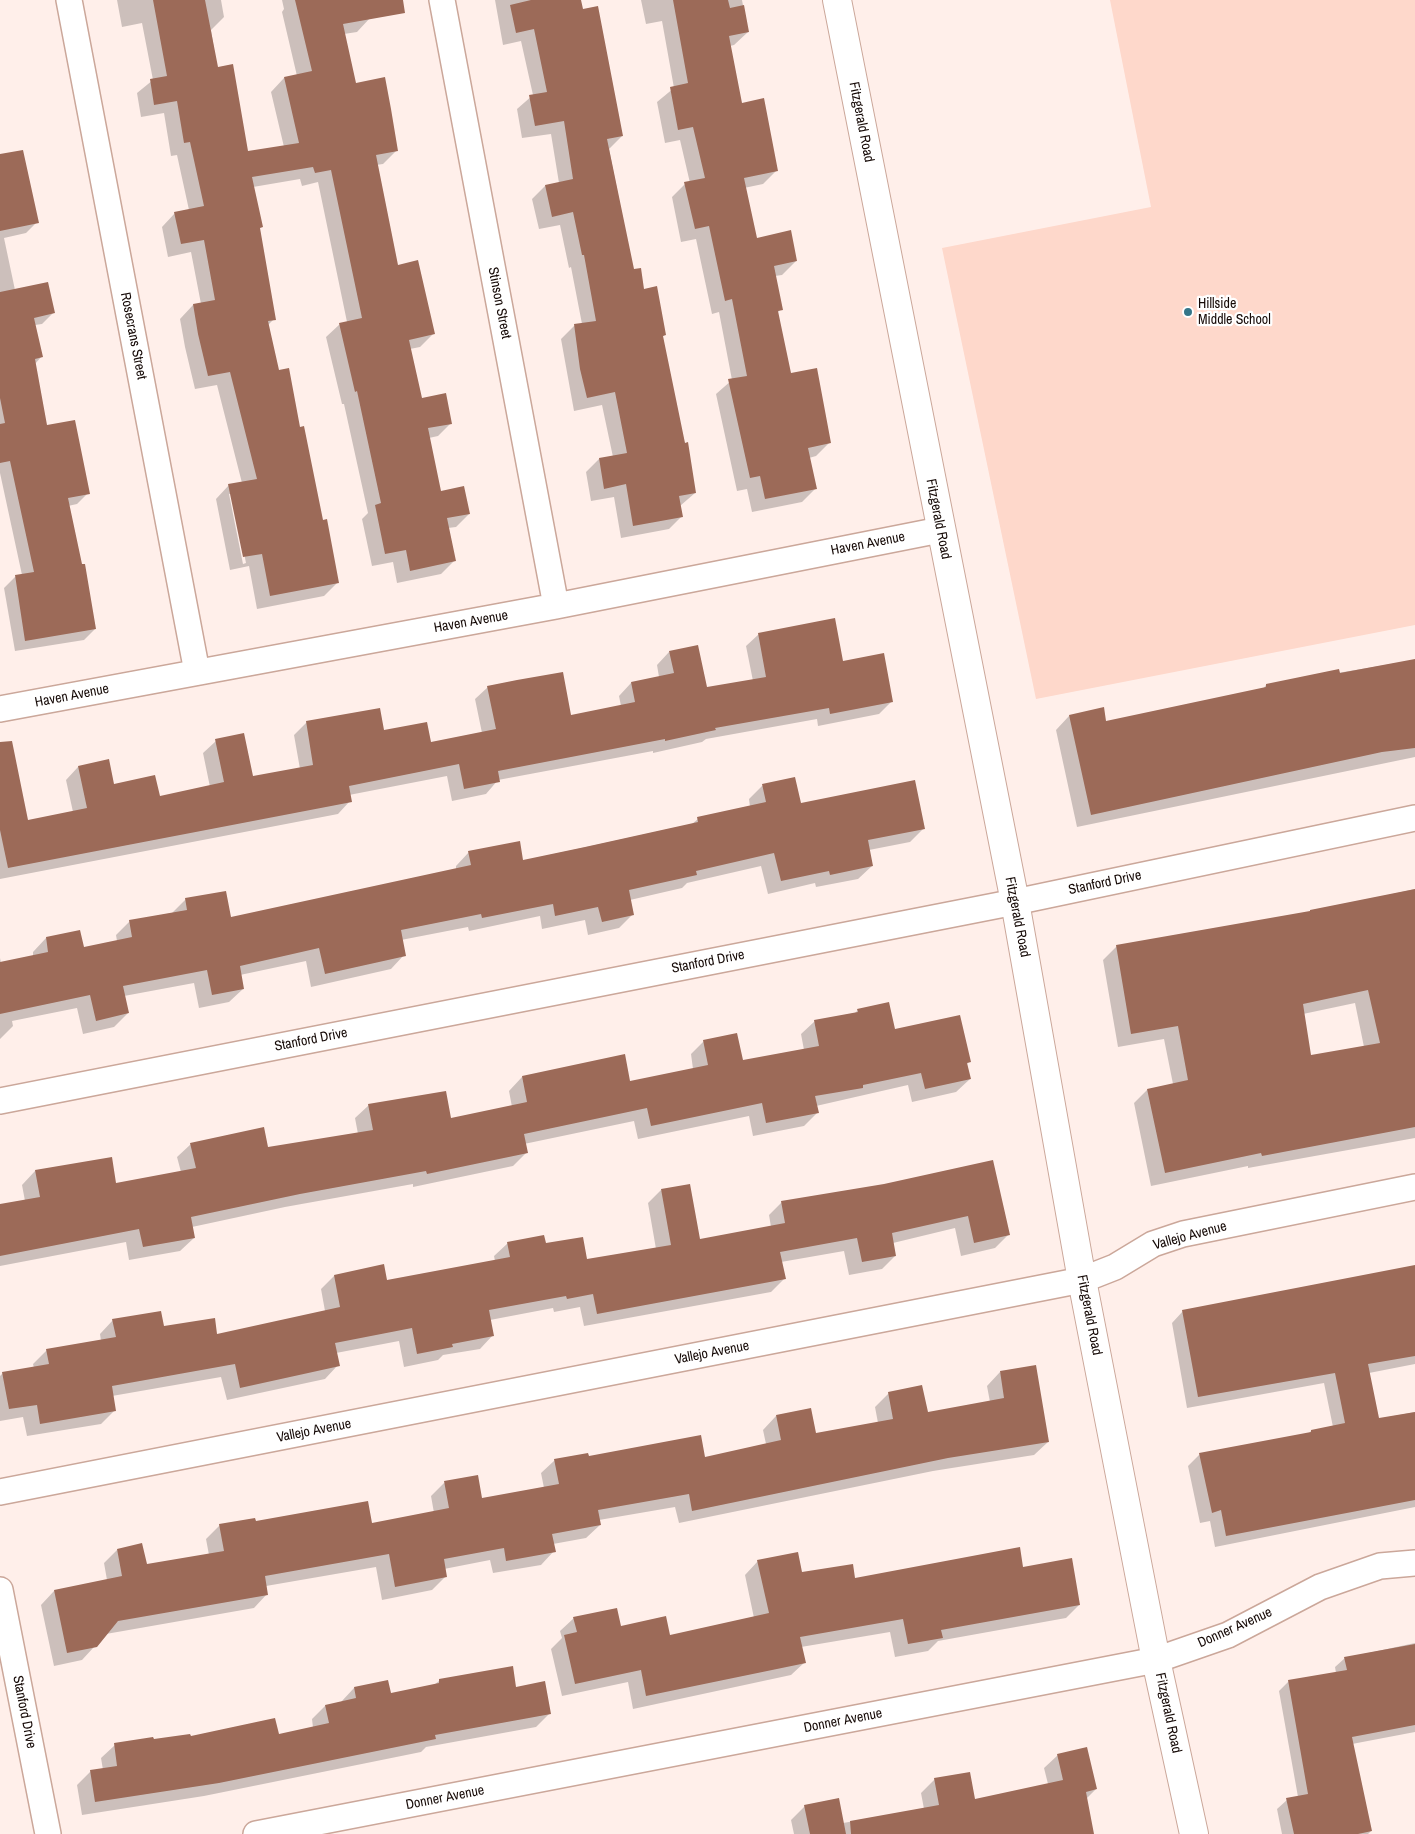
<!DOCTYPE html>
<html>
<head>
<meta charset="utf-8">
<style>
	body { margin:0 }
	canvas { display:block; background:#ffefea }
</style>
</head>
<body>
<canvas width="1415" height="1834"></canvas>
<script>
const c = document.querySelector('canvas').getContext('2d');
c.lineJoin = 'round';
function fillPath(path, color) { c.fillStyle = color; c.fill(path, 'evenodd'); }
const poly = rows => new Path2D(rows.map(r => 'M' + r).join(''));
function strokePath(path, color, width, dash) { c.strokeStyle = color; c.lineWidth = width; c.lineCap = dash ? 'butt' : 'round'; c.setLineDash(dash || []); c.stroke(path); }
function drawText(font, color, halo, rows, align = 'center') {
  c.font = font + ' "Archivo Narrow",sans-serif'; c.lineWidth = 4.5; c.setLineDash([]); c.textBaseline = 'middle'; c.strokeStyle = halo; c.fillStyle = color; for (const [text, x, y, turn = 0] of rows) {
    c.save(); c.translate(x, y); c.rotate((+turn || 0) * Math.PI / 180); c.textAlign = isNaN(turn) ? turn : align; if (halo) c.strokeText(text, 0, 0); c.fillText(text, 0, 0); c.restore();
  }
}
const green = poly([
	[1110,0,1415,0,1415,625,1036,699,942,248,1151,207]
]);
const shadow = poly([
	[117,0,221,0,224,17,211,30,217,69,247,153,284,147,271,92,284,78,297,76,282,12,284,9,282,0,367,0,370,18,357,32,344,34,355,84,397,150,383,164,376,165,397,266,433,334,420,347,410,349,421,400,451,423,438,436,429,438,440,492,469,514,456,527,448,528,454,561,441,574,397,583,393,562,372,566,362,519,368,513,344,404,342,404,326,337,340,324,347,322,318,182,302,186,300,179,253,187,274,319,268,325,278,372,299,428,337,583,324,596,257,609,249,566,230,570,216,499,229,485,242,483,217,385,195,389,185,347,180,319,193,305,201,304,191,252,168,257,162,227,175,213,189,210,177,155,171,156,164,113,141,117,137,93,153,80,142,23,122,27],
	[229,494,232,494,246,563,243,564],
	[495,0,579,0,622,136,609,149,633,270,664,335,662,338,695,493,680,506,682,516,669,529,621,538,614,497,591,501,586,472,599,459,613,457,602,405,574,411,561,339,574,326,582,324,571,267,569,268,560,225,539,229,532,199,545,186,559,183,551,134,522,138,517,109,533,95,521,41,503,45],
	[641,0,742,0,748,32,734,45,730,46,741,104,777,170,763,184,744,188,756,239,796,261,782,275,775,276,781,309,777,313,790,375,829,443,816,456,809,458,815,489,802,502,752,512,747,489,737,491,716,394,732,380,719,312,712,314,696,239,681,242,672,197,685,184,690,183,680,140,665,143,657,102,674,88,662,21,646,24],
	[0,155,37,222,26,233,4,238,15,290,53,313,42,324,35,325,42,356,35,364,46,426,88,493,77,504,68,506,95,629,84,640,15,651,4,588,15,577,22,575,0,473],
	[759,634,842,663,892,701,879,714,818,726,817,719,706,739,702,742,653,753,653,751,498,780,486,794,452,801,447,776,349,795,350,801,338,814,0,879,0,783,27,822,73,812,66,780,78,767,108,761,113,785,159,798,210,787,203,753,216,741,252,777,300,769,294,735,307,722,383,732,430,743,482,733,475,699,488,687,570,716,621,706,619,696,631,683,659,677,657,665,669,652,706,689,753,681,746,646],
	[1415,660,1415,757,1077,827,1056,730,1069,716,1105,722,1263,689,1266,685],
	[794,779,800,805,924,828,910,842,869,850,872,866,858,879,816,887,815,883,768,894,761,866,687,883,682,888,630,900,633,914,619,928,588,935,585,920,542,929,540,916,469,931,468,927,401,940,404,955,391,969,311,987,306,961,240,975,243,989,229,1002,199,1008,194,983,124,996,128,1013,114,1027,83,1034,77,1008,12,1021,13,1026,0,1039,0,958,1,963,33,956,33,952,46,938,79,931,83,948,117,941,116,935,130,921,172,913,186,899,230,918,456,869,456,866,469,852,522,861,692,824,698,819,750,807,749,799,762,786],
	[1415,889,1415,1138,1248,1168,1248,1166,1151,1186,1134,1103,1147,1090,1173,1084,1164,1039,1118,1047,1103,960,1117,946,1308,913],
	[1355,1003,1364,1047,1310,1056,1303,1014],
	[858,1010,894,1031,969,1062,967,1064,970,1079,956,1092,912,1102,908,1085,816,1106,817,1113,804,1126,753,1136,749,1116,638,1139,634,1121,524,1144,526,1153,513,1166,413,1187,413,1184,285,1207,192,1227,194,1238,180,1251,129,1260,126,1242,0,1266,0,1206,25,1201,22,1185,35,1171,110,1159,115,1184,181,1172,177,1157,191,1144,267,1148,358,1134,355,1118,369,1105,450,1119,512,1107,509,1091,522,1077,629,1082,693,1069,691,1054,704,1041,742,1061,804,1050,801,1034,815,1021,855,1013],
	[992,1161,1009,1234,995,1248,961,1256,955,1228,893,1243,895,1256,882,1269,849,1275,844,1251,781,1262,784,1279,771,1292,584,1326,580,1307,554,1312,553,1308,490,1320,493,1335,480,1349,443,1355,438,1360,404,1367,399,1341,336,1353,338,1365,325,1379,227,1400,221,1377,112,1396,115,1410,101,1424,27,1436,23,1417,0,1421,0,1376,3,1373,34,1368,33,1364,47,1350,101,1341,100,1334,113,1320,216,1335,325,1311,321,1289,334,1276,386,1281,495,1261,494,1256,508,1243,545,1245,586,1261,656,1249,648,1203,661,1190,699,1240,771,1227,769,1215,782,1202,884,1185],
	[1415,1267,1415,1364,1369,1373,1378,1419,1415,1412,1415,1507,1215,1547,1210,1521,1200,1523,1188,1466,1200,1454,1308,1434,1311,1431,1333,1427,1324,1383,1187,1408,1172,1323,1183,1311],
	[1000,1372,1048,1442,1034,1455,933,1471,679,1523,675,1507,599,1520,600,1525,586,1538,553,1544,554,1551,541,1565,493,1573,490,1560,444,1569,446,1576,432,1590,382,1600,376,1567,266,1586,267,1594,254,1608,106,1634,82,1660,54,1666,41,1605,54,1591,107,1580,104,1563,117,1550,146,1566,209,1555,206,1539,220,1525,255,1522,371,1525,434,1513,431,1496,444,1483,481,1500,544,1488,541,1473,555,1460,588,1457,704,1458,766,1444,763,1430,776,1416,815,1434,878,1423,875,1407,889,1393,927,1414,990,1402,987,1386],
	[758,1561,801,1574,1079,1605,1066,1618,938,1641,928,1651,895,1657,890,1632,801,1647,805,1662,791,1675,633,1709,628,1682,562,1696,551,1649,562,1638,560,1631,574,1618,669,1636,754,1618,745,1575],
	[1415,1643,1415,1732,1352,1744,1371,1831,1368,1834,1282,1834,1277,1809,1287,1800,1298,1797,1279,1691,1289,1681,1336,1673,1335,1667,1345,1658],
	[439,1681,515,1688,550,1713,536,1727,426,1747,421,1752,204,1796,82,1815,77,1785,91,1771,103,1770,101,1758,115,1745,190,1738,278,1735,313,1728,312,1719,325,1706,341,1702,354,1688,390,1694,434,1685],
	[1058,1755,1096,1789,1086,1799,1089,1834,794,1834,791,1820,805,1806,843,1823,924,1809,921,1793,935,1779,974,1801,1048,1784,1044,1768]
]);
const building = poly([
	[153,0,205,0,218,67,233,64,248,151,299,143,284,77,312,71,295,0,403,0,405,13,343,24,356,83,385,77,391,109,398,151,376,155,398,265,418,260,435,334,409,340,422,398,446,393,452,424,428,428,441,491,464,486,470,514,447,518,456,561,410,571,406,550,385,554,375,505,381,503,357,391,355,392,339,323,362,318,331,170,315,173,313,167,252,177,263,227,260,228,276,320,268,321,279,370,289,368,300,427,304,426,323,520,327,519,339,583,270,596,262,554,243,557,228,484,257,479,230,372,208,376,198,334,193,304,215,300,204,240,181,244,174,212,204,206,190,142,184,143,177,101,154,105,150,79,167,76],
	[531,0,581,0,583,9,598,6,623,136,607,139,634,269,641,268,644,289,657,286,666,335,663,336,685,443,688,442,696,493,679,496,683,517,633,526,626,484,604,489,599,458,627,453,615,392,587,398,580,369,574,324,596,321,584,255,582,255,573,212,552,217,545,185,573,179,564,121,535,126,529,95,547,92,534,29,516,33,510,5],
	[673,0,728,0,730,8,744,5,749,32,729,36,742,103,764,98,778,171,744,178,757,238,791,230,797,261,774,266,783,310,778,311,791,373,817,368,831,443,808,448,817,489,765,499,760,476,750,478,728,379,747,376,732,299,725,301,709,226,695,229,684,182,705,178,693,127,678,130,670,87,688,83],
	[23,150,39,223,0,231,0,154],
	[48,282,55,313,34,318,43,357,35,359,47,425,75,420,90,494,68,498,82,564,85,564,96,629,25,641,15,575,34,572,10,461,0,463,0,424,5,423,0,398,0,292],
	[835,618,843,661,884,653,893,702,830,714,829,708,715,728,716,730,665,741,665,739,498,771,500,782,464,789,459,764,349,786,352,802,8,868,0,830,0,742,12,741,28,820,87,808,78,766,109,759,114,784,155,775,160,796,224,782,215,739,244,733,253,776,313,765,306,721,380,708,384,730,427,722,431,742,496,729,487,686,517,680,563,672,571,715,635,702,631,682,674,673,669,651,698,645,707,687,766,677,758,633],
	[1415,659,1415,748,1382,752,1091,815,1069,715,1104,707,1106,721,1266,687,1266,684,1339,669,1340,673],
	[795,777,801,803,915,780,925,829,868,840,873,866,830,875,829,871,781,881,774,853,696,871,697,875,629,890,634,915,602,922,598,907,555,916,553,904,482,918,481,914,401,930,406,956,325,974,319,948,240,966,244,989,212,995,207,970,123,986,129,1013,96,1021,90,995,0,1014,0,962,48,952,46,937,80,930,84,947,132,937,129,920,187,910,185,898,226,891,231,917,471,865,468,851,520,841,523,860,585,847,698,822,697,817,766,802,762,784],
	[1415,889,1415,1127,1262,1156,1261,1153,1165,1173,1147,1089,1188,1080,1178,1026,1131,1034,1116,945,1310,911,1310,910],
	[1368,990,1380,1043,1311,1055,1303,1004],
	[889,1002,895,1029,960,1015,971,1062,967,1063,971,1079,925,1089,921,1073,863,1085,863,1088,815,1096,819,1113,766,1123,762,1103,651,1126,647,1108,524,1134,528,1153,427,1174,426,1171,300,1194,191,1217,195,1238,143,1247,139,1229,0,1256,0,1204,40,1197,35,1170,112,1157,116,1183,196,1168,190,1143,264,1127,268,1147,373,1130,368,1104,446,1091,451,1118,527,1102,522,1076,625,1054,630,1081,708,1065,703,1040,737,1033,743,1060,819,1046,814,1020,858,1012,857,1009],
	[993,1160,1010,1235,974,1243,968,1216,892,1233,896,1256,862,1262,857,1238,780,1252,786,1279,597,1314,593,1294,567,1299,566,1296,489,1310,494,1336,452,1344,453,1347,417,1354,412,1328,335,1343,340,1366,240,1388,235,1364,112,1386,116,1411,40,1424,37,1405,9,1409,2,1372,49,1364,46,1349,116,1337,112,1319,161,1311,164,1326,215,1318,217,1334,340,1307,334,1275,384,1264,387,1280,510,1257,507,1242,544,1235,546,1243,583,1237,587,1259,671,1245,661,1189,690,1184,700,1239,785,1223,781,1201,884,1184],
	[1415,1265,1415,1356,1368,1364,1379,1418,1415,1412,1415,1500,1226,1536,1221,1510,1212,1513,1199,1453,1311,1432,1311,1430,1345,1423,1335,1373,1198,1397,1182,1310],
	[1036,1365,1049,1442,948,1458,692,1511,689,1494,598,1510,601,1525,552,1534,556,1552,506,1561,504,1548,444,1559,447,1577,395,1587,389,1554,265,1576,268,1595,118,1621,97,1647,67,1653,54,1590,122,1576,117,1549,142,1543,147,1564,224,1551,219,1524,255,1518,256,1521,368,1501,372,1523,449,1508,444,1481,478,1475,482,1498,559,1484,554,1459,588,1453,589,1456,701,1435,705,1457,781,1440,776,1415,811,1408,816,1433,893,1419,888,1392,922,1385,928,1412,1004,1398,1000,1371],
	[1020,1547,1023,1567,1072,1558,1080,1605,941,1630,943,1638,908,1644,903,1619,800,1637,806,1663,646,1696,641,1670,575,1684,564,1635,577,1632,573,1617,617,1608,621,1626,666,1616,670,1635,769,1613,757,1560,798,1552,802,1572,853,1564,855,1578],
	[1415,1644,1415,1725,1352,1737,1372,1831,1358,1834,1294,1834,1286,1798,1308,1794,1288,1680,1347,1670,1344,1657],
	[513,1666,516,1687,545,1681,551,1714,435,1735,436,1739,219,1783,95,1802,90,1770,117,1766,114,1743,153,1737,154,1739,190,1734,191,1736,275,1718,279,1734,329,1723,325,1705,356,1698,354,1687,388,1680,391,1693,439,1683,439,1679],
	[1087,1747,1097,1789,1086,1792,1094,1834,851,1834,850,1821,939,1805,934,1778,970,1772,975,1799,1063,1780,1057,1754],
	[839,1798,846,1834,810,1834,804,1805]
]);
const street = poly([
	[69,0,197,672],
	[442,0,556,606],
	[0,709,556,606,940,530],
	[0,1101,1015,902,1415,818],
	[0,1492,1082,1280,1115,1267,1153,1244,1183,1234,1415,1187],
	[0,1590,48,1834],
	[256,1834,1156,1660,1228,1635,1320,1587,1380,1566,1415,1563]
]);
const secondary = poly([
	[837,0,1015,902,1082,1280,1156,1660,1194,1834]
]);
const markers = [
	[1188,312,5,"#357689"]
];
const streetNames = [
	["Fitzgerald Road",861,122,79],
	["Stinson Street",499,303,79],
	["Rosecrans Street",133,336,79],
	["Fitzgerald Road",938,519,79],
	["Haven Avenue",868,544,-11],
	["Haven Avenue",471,622,-10],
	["Haven Avenue",72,696,-11],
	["Stanford Drive",1105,883,-12],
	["Fitzgerald Road",1017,917,79],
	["Stanford Drive",708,962,-11],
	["Stanford Drive",311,1040,-11],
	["Vallejo Avenue",1190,1236,-15],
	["Fitzgerald Road",1089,1315,79],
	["Vallejo Avenue",712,1353,-11],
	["Vallejo Avenue",314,1431,-11],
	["Donner Avenue",1235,1628,-24],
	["Stanford Drive",24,1712,79],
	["Fitzgerald Road",1168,1713,78],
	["Donner Avenue",843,1721,-11],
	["Donner Avenue",445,1798,-11]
];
const poiNames = [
	["Hillside",1198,304],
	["Middle School",1198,320]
];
fillPath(green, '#fed8cb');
fillPath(shadow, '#0003');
fillPath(building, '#9c6a58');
strokePath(street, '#cba79a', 28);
strokePath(secondary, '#cba79a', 30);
strokePath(street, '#fff', 25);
strokePath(secondary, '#fff', 28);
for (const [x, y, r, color] of markers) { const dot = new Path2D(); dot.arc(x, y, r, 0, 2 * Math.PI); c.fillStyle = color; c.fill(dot); strokePath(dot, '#fff', 2); }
drawText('14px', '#150906', '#fff', streetNames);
drawText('14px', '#150906', '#fff', poiNames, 'left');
</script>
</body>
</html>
